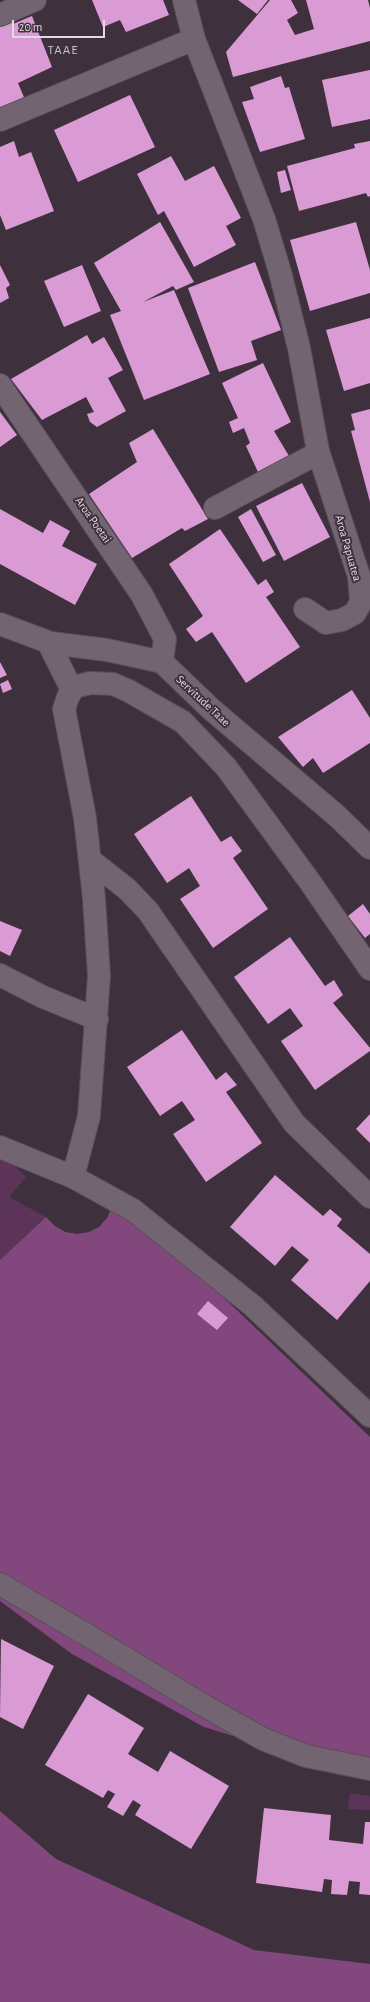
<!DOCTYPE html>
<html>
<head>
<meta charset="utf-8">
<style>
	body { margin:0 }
	#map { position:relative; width:370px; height:2002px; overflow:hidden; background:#3e313d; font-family:"Alegreya Sans",sans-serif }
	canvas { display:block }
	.scale { position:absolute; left:12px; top:20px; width:93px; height:18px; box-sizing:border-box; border:2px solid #e2d9e1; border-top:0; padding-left:5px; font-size:12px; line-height:14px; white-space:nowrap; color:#e2d9e1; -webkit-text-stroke:3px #3e313d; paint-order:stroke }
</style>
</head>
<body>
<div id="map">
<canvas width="370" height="2002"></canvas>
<div class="scale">20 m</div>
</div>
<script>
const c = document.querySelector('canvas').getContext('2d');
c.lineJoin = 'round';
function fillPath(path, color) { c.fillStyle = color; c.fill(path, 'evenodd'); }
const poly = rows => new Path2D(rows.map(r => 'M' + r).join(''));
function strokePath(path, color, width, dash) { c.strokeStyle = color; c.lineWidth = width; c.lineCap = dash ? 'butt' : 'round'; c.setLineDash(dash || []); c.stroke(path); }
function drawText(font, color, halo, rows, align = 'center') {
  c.font = font + ' "Alegreya Sans",sans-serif'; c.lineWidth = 4; c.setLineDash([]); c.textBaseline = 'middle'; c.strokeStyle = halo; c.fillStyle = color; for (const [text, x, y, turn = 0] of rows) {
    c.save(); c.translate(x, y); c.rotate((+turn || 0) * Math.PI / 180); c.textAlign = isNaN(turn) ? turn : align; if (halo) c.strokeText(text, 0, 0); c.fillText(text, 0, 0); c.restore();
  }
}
const green = poly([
	[0,1151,26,1177,9,1197,46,1217,0,1260],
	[350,1793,370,1796,370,1810,348,1809]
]);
const forest = poly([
	[112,1207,157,1234,370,1437,370,1778,204,1727,72,1654,0,1601,0,1260,46,1217,55,1226,65,1232,77,1234,89,1232,99,1227,107,1218],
	[0,1811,56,1859,254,1950,370,1964,370,2002,0,2002]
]);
const building = poly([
	[92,0,163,0,169,15,126,32,120,20,103,27],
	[238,0,268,0,257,14],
	[270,0,291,0,298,13,287,20,295,35,314,29,306,0,368,0,370,8,370,41,233,77,226,52],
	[32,16,52,67,18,83,26,102,0,111,0,25,11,20,13,24],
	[370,70,370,119,332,127,322,80],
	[281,76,285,88,289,87,305,139,260,152,242,102,254,99,250,87],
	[130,95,155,147,78,182,54,130],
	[14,141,19,157,31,152,54,211,6,230,0,215,0,147],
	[370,141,370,196,368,197,366,193,299,211,287,166,355,148,354,144],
	[171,156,185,181,214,166,241,218,226,226,236,245,194,267,164,211,158,215,137,174],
	[285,170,291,190,281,193,277,172],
	[160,222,194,282,176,290,173,286,143,302,174,290,210,374,144,400,110,315,121,311,94,263],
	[356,222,370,270,370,293,310,311,290,240],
	[255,262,281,330,251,341,257,360,219,372,188,288],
	[0,265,10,285,6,288,9,298,0,303],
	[82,265,101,311,64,327,44,281],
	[370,318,370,383,344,391,326,330],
	[87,335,92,344,104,337,123,370,108,378,126,411,97,427,90,422,87,414,94,412,86,397,42,420,11,379],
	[263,363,291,422,274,431,289,456,258,472,246,446,250,443,244,428,233,433,229,422,238,418,222,383],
	[370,409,370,502,351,431,355,430,351,414],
	[0,412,17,435,0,447],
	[153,429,208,519,185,531,182,528,132,558,89,494,137,462,129,443],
	[302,483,330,537,284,561,256,506],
	[0,509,43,533,50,520,70,531,62,546,97,564,75,605,0,564],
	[251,509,276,555,263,562,238,517],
	[220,529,258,585,266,579,274,592,266,597,300,647,246,683,212,632,196,642,186,629,203,616,169,564],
	[0,662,7,675,0,678],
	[8,680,12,689,3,693,0,684],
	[352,690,370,718,370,743,323,773,313,758,303,767,278,737],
	[191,796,221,842,231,836,242,851,233,858,268,909,213,948,180,899,200,886,189,868,167,883,134,834],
	[363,904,370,914,370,934,365,938,348,916],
	[0,921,22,930,10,956,0,951],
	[290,937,325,986,334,980,343,995,333,1003,370,1048,370,1051,315,1090,281,1041,303,1026,290,1008,268,1024,234,977],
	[182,1030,216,1080,226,1072,237,1085,226,1092,262,1143,206,1182,173,1134,195,1120,182,1101,160,1116,127,1067],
	[370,1114,370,1143,356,1129],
	[275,1175,323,1216,330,1209,342,1219,337,1226,370,1254,370,1281,337,1320,291,1280,309,1260,292,1246,275,1266,230,1227],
	[208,1301,228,1318,217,1330,197,1314],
	[1,1639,54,1666,23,1729,0,1717],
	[88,1694,144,1728,128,1754,158,1772,170,1751,229,1786,191,1849,135,1815,141,1805,133,1800,123,1816,107,1807,115,1794,108,1790,103,1798,45,1765],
	[264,1808,331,1815,329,1840,363,1844,365,1822,370,1822,370,1895,359,1894,360,1882,349,1881,347,1895,331,1894,332,1880,324,1879,322,1892,256,1883]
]);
const street = poly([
	[184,0,194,39,264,219,280,272,299,348,318,451,316,454,215,508],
	[0,15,35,0],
	[0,120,194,39],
	[0,385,142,595,165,639,162,662],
	[305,609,326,623,342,620,355,613,361,602,359,576,318,451],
	[0,624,51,643,107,650,162,662,211,709,337,816,370,848],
	[48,642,72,690],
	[90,860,127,889,148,911,294,1123,370,1197],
	[0,975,43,997,97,1019],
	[0,1147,73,1177,133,1210,253,1306,370,1416],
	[73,1177,89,1116,99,976,94,898,85,818,64,709,68,697,74,687,90,683,113,684,129,691,183,722,226,767,310,882,370,969],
	[0,1584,89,1636,196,1701,263,1739,306,1756,370,1769]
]);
const streetNames = [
	["Aroa Poetai",93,520,55],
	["Aroa Papuatea",348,548,74],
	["Servitude Taae",203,701,43]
];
const neighbourhoodNames = [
	["TAAE",63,50]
];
fillPath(green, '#5c345a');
fillPath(forest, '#82487e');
fillPath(building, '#da9bd5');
strokePath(street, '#5a4f59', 24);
strokePath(street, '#736471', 22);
drawText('12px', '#e2d9e1', '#3e313d', streetNames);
c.letterSpacing = '1px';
drawText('13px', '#cebecc', '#3e313d', neighbourhoodNames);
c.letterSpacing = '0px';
</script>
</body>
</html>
